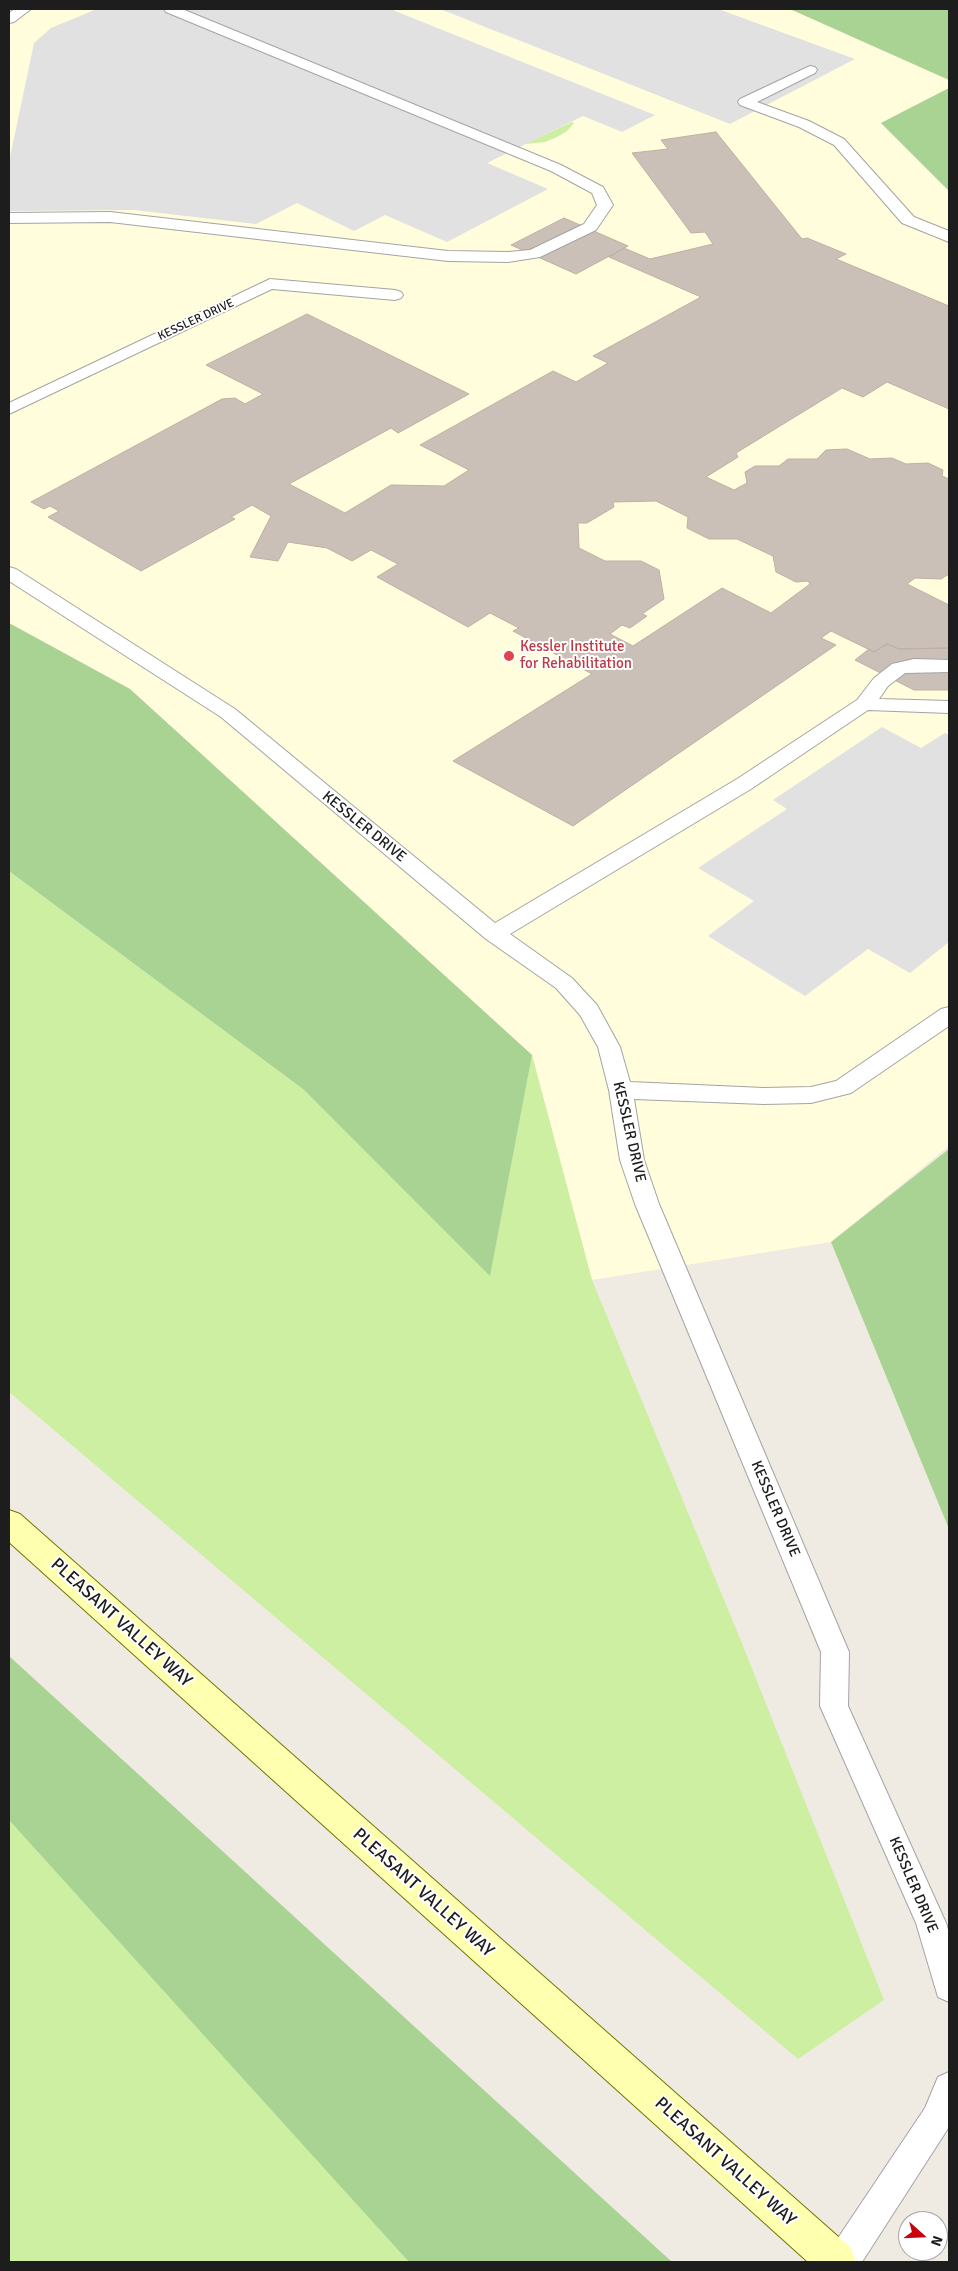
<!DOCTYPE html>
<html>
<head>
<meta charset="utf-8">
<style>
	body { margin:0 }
	#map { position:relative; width:958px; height:2271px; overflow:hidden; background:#efeae2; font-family:Signika,sans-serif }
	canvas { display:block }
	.frame { position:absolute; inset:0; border:10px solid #1d1d1d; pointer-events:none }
	.north { position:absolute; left:898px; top:2211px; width:50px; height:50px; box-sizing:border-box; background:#fff; border:1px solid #a5a5a5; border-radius:50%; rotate:110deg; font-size:14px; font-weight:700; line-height:20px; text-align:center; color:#1d1d1d }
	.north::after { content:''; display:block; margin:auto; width:18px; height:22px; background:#ca000b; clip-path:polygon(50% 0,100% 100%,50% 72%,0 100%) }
</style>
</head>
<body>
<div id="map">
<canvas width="958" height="2271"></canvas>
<div class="frame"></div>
<div class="north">N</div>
</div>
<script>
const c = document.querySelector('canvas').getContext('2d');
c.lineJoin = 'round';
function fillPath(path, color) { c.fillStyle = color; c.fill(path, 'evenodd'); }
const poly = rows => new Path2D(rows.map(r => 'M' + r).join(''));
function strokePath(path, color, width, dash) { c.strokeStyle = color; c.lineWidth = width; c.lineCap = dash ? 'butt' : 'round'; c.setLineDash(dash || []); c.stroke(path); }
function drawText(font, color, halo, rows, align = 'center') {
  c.font = font + ' Signika,sans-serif'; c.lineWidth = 4; c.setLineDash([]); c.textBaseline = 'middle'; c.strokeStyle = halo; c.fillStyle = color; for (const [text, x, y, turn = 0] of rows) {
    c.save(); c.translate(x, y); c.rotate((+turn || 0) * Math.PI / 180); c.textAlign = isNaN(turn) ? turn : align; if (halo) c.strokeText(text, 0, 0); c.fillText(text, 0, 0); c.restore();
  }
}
const education = poly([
	[9,9,790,9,949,80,949,88,881,123,949,191,949,1146,831,1242,592,1280,532,1055,130,689,9,623]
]);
const grass = poly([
	[572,122,574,123,567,131,557,137,545,142,525,144],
	[9,871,303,1089,490,1275,532,1055,592,1280,741,1641,884,2000,798,2059,9,1392],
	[9,1820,317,2159,409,2262,9,2262]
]);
const forest = poly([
	[790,9,949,9,949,80],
	[949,88,949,191,881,123],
	[9,623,130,689,532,1055,490,1276,303,1089,9,871],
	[949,1149,949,1529,831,1242],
	[9,1656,672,2262,409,2262,9,1820]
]);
const parking = poly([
	[97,9,390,9,655,115,622,132,583,116,487,163,548,189,447,242,385,215,354,231,297,203,256,224,134,210,9,211,9,162,34,43,51,28],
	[440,9,718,9,855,59,730,124],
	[882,727,921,748,945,733,949,735,949,942,910,973,868,949,805,996,708,936,754,901,698,868,787,809,773,800]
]);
const building = poly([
	[716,132,802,239,807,238,846,254,836,259,949,306,949,409,887,382,863,397,842,388,736,453,738,457,706,477,734,490,747,483,745,472,755,466,779,466,788,459,817,459,826,450,847,449,870,459,892,458,906,464,928,463,943,470,942,476,949,479,949,574,941,579,915,578,907,584,949,605,949,648,899,649,887,644,874,652,831,631,821,638,836,645,573,826,453,761,592,674,513,631,519,628,490,613,468,627,377,577,398,564,371,550,352,561,327,548,288,542,278,561,250,557,271,516,252,505,231,517,235,519,141,571,48,517,59,511,50,506,44,509,31,502,222,399,235,398,245,404,263,394,206,365,307,314,469,394,398,433,391,428,289,484,345,513,391,485,444,486,469,470,420,445,553,371,576,382,608,363,593,356,701,297,609,257,624,248,650,259,713,244,705,232,691,233,632,153,668,149,661,140,716,132],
	[656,501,688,517,687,528,709,539,737,539,773,556,776,572,796,582,808,581,810,584,771,613,722,588,633,646,610,634,622,625,630,628,647,616,642,614,664,599,659,570,641,561,605,561,579,548,578,523,587,523,614,507,613,502,656,501],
	[564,218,628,246,576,274,511,245,564,218],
	[887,644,899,649,949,648,949,690,914,690,855,660,869,649,874,652,887,644]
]);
const lane = poly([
	[15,9,31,9,14,22,9,23,9,13,15,9],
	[164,9,182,9,561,165,603,187,613,205,596,230,540,257,508,262,448,261,110,222,9,223,9,213,110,212,448,251,508,252,530,250,584,224,597,205,592,193,551,171,166,12,164,9],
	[810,66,815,67,817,70,815,73,757,102,809,121,844,139,914,217,949,231,949,242,902,223,834,145,799,127,740,105,738,102,740,99,810,66],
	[270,279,395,290,401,292,403,295,401,298,395,300,272,289,9,414,9,403,270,279],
	[9,567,16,569,235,709,495,923,737,779,857,700,874,678,892,664,914,659,949,660,949,672,905,673,888,686,879,699,949,701,949,713,868,710,751,789,510,934,572,978,597,1005,620,1047,630,1082,764,1088,811,1087,836,1081,941,1009,949,1007,949,1026,851,1093,811,1103,764,1104,634,1099,644,1160,659,1204,849,1652,848,1706,946,1923,949,1933,949,2002,938,1997,916,1923,820,1706,821,1652,635,1204,620,1160,609,1090,598,1047,580,1015,556,988,486,939,221,717,9,581,9,567],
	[949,2072,949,2126,947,2130,862,2262,825,2262,830,2250,925,2108,938,2077,949,2072]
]);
const secondary = poly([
	[9,1510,20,1514,851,2248,856,2262,808,2262,9,1542,9,1510]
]);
const markers = [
	[509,656,6,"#e0444e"]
];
const farStreetnames = [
	["KESSLER DRIVE",196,320,-25]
];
const healthNames = [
	["Kessler Institute",520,647],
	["for Rehabilitation",520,664]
];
const streetNames = [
	["KESSLER DRIVE",364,827,39],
	["KESSLER DRIVE",629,1132,77],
	["KESSLER DRIVE",775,1509,67],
	["KESSLER DRIVE",913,1885,67]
];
const nearStreetnames = [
	["PLEASANT VALLEY WAY",121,1623,42],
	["PLEASANT VALLEY WAY",423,1893,42],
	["PLEASANT VALLEY WAY",725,2162,42]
];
fillPath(education, '#fffddb');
fillPath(grass, '#ccefa2');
fillPath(forest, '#a9d392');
fillPath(parking, '#e1e1e1');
fillPath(building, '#cbc0b7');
strokePath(building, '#c2afa3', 1);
strokePath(lane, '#a4a4a4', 2);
strokePath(secondary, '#717800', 2);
fillPath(lane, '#fff');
fillPath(secondary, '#ffffb0');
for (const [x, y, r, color] of markers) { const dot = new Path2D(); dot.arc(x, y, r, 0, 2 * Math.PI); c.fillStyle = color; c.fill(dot); strokePath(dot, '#fff', 2); }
drawText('12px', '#1d1d1d', '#fff', farStreetnames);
drawText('15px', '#be3a42', '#fff', healthNames, 'left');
drawText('15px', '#1d1d1d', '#fff', streetNames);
drawText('18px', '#1d1d1d', '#fff', nearStreetnames);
</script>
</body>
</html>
